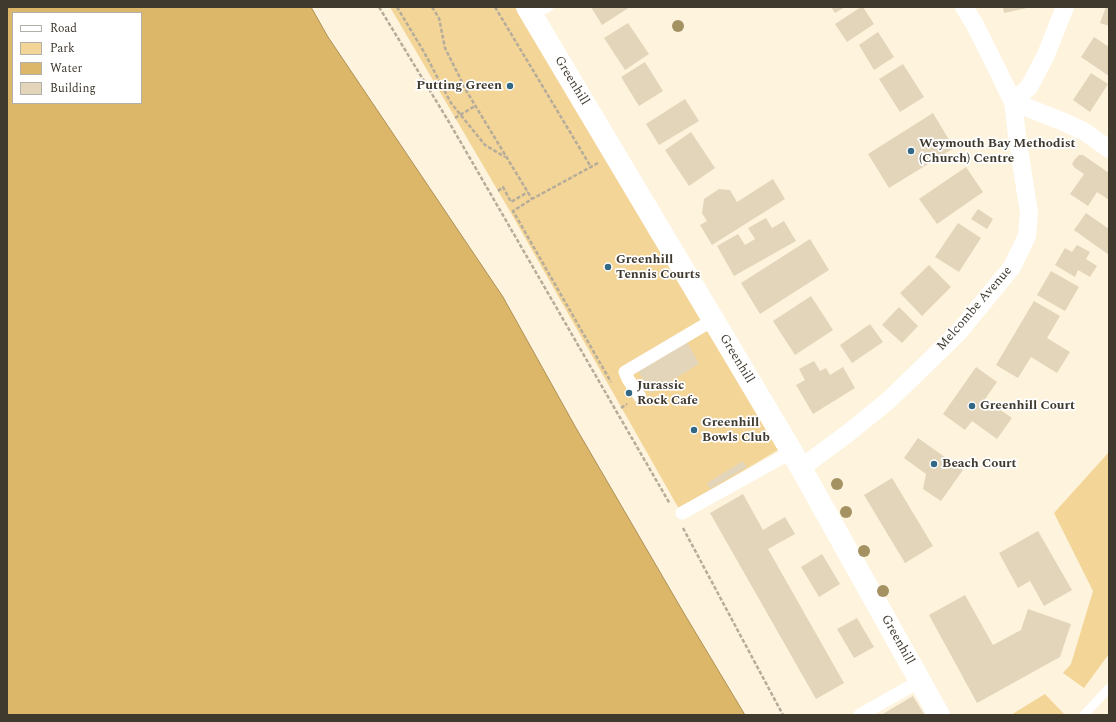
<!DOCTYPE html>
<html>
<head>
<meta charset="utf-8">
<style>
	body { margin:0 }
	#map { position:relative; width:1116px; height:722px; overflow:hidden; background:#fef3dd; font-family:Spectral,serif }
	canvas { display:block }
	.frame { position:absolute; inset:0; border:8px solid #3f392e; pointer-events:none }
	.legend { position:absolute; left:12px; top:12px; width:130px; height:92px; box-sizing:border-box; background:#fff; border:1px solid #b2b0ab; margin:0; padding:5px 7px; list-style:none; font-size:12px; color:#3f392e }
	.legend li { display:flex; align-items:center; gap:8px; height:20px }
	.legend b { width:20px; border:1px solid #b2b0ab }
</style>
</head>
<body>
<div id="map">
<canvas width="1116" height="722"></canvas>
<div class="frame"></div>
<ul class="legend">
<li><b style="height:5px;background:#fff"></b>Road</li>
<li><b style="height:11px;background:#f4d598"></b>Park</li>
<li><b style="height:11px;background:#dcb669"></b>Water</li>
<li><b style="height:11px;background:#e3d5ba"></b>Building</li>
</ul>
</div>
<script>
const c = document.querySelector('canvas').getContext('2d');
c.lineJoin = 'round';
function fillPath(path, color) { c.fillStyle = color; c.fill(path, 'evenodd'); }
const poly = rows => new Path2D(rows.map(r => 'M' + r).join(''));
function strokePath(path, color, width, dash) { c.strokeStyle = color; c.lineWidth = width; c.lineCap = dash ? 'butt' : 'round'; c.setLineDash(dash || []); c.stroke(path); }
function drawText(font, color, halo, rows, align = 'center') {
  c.font = font + ' Spectral,serif'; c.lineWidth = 3.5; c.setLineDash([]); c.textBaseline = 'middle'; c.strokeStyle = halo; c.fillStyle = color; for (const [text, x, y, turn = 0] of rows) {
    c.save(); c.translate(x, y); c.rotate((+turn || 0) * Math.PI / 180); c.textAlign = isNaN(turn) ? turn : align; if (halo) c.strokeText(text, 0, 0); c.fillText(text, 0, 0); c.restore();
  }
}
const green = poly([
	[390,7,518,7,778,450,679,509,511,213],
	[1109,452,1109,654,1084,688,1063,673,1071,664,1093,591,1054,513],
	[1045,694,1065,715,1012,715,1014,713]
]);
const water = poly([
	[7,7,311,7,328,37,503,297,576,428,685,615,745,715,7,715,7,7],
	[13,13,141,13,141,103,13,103,13,13]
]);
const building = poly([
	[591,7,630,7,602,25],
	[831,7,845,7,835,13],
	[861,7,863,7,874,24,847,42,835,24],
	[1003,7,1027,7,1027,8,1004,13],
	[1106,7,1109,7,1109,26,1100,23],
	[628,23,649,54,625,70,604,38],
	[878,32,894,57,874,70,859,45],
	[1094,37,1109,47,1109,76,1081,57],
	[645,62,663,91,639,106,621,77],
	[903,64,924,97,900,112,879,79],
	[1091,73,1108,84,1090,112,1073,100],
	[685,99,699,121,659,145,646,124],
	[933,113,954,148,889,188,868,154],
	[691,132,715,168,689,186,665,150],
	[1079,155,1083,155,1109,173,1109,200,1097,192,1088,206,1070,194,1084,174,1075,168,1072,164,1075,159],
	[966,167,983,192,937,224,919,199],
	[773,179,785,199,712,245,700,225,707,221,702,213,704,199,719,189,730,190,737,202],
	[978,209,993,219,987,229,971,219],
	[1086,213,1109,229,1109,255,1074,230],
	[766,218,772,228,784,221,796,241,734,276,717,246,738,234,745,245,755,239,748,228],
	[958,223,981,238,959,272,935,257],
	[810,239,829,270,760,314,741,283],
	[1077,245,1090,252,1086,259,1097,266,1090,277,1078,270,1075,277,1055,265,1065,248,1072,252],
	[929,265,951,287,922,316,900,293],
	[1051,271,1079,287,1065,311,1037,295],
	[811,296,833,330,795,355,773,321],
	[1034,301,1060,316,1047,338,1070,352,1057,373,1031,357,1018,378,996,365],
	[899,307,918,326,902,343,882,325],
	[870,324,883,342,852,363,840,345],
	[686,340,699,364,651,393,637,369],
	[814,361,820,371,826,368,830,375,843,367,855,388,813,414,796,385,805,380,799,369],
	[976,367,997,382,985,399,1012,418,997,439,972,421,965,430,943,414],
	[918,438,963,470,941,501,923,489,926,474,904,458],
	[743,461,747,467,710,489,707,483],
	[892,478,933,546,905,563,864,495],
	[743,494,763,530,785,517,795,534,768,549,844,683,816,699,710,513],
	[1038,531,1072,590,1044,606,1030,581,1018,588,999,553],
	[822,554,840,584,819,597,801,567],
	[965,595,993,645,1021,630,1028,609,1071,624,1060,657,977,703,929,615],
	[857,618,874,647,854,658,837,629],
	[913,696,924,714,881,715]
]);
const path = poly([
	[379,7,449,122,670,504],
	[397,7,424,52,451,103,485,145,505,157],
	[432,7,439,18,445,48,467,92,532,199],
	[495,7,591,167],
	[455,118,475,106],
	[598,163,532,199,513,211,611,382],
	[498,191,503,187,511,202,528,192],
	[621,408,627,404],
	[683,528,783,715]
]);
const service = poly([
	[532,16,549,7],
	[1084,715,1109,688]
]);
const pedestrian = poly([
	[640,397,628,379,625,372,713,320],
	[682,513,792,452],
	[860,715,920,681]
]);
const minor = poly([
	[1065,7,1045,57,1029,87,1013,102,1064,122,1085,132,1109,149],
	[801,468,847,434,889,400,958,333,1012,267,1027,236,1029,213,1017,136,1013,102,998,71,975,25,964,7]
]);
const secondary = poly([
	[527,7,792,452,939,715]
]);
const trees = [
	[678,26],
	[837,484],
	[846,512],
	[864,551],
	[883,591]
];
const markers = [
	[510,86,4,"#336884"],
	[911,151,4,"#336884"],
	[608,267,4,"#336884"],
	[629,393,4,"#336884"],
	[972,406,4,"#336884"],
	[694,430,4,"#336884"],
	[934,464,4,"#336884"]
];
const streetNames = [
	["Greenhill",571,81,59],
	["Melcombe Avenue",975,309,-49],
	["Greenhill",736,359,59],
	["Greenhill",897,640,61]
];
const poiNames = [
	["Putting Green",502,86,"right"],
	["Weymouth Bay Methodist",919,144],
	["(Church) Centre",919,159],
	["Greenhill",616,260],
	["Tennis Courts",616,275],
	["Jurassic",637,386],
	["Rock Cafe",637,401],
	["Greenhill Court",980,406],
	["Greenhill",702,423],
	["Bowls Club",702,438],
	["Beach Court",942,464]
];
fillPath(green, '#f4d598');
fillPath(water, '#dcb669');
strokePath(water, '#ad9057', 1);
fillPath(building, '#e3d5ba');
strokePath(path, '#b5ac9a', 2.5, [4, 2]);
strokePath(service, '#fff', 9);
strokePath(pedestrian, '#fff', 13);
strokePath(minor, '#fff', 18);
strokePath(secondary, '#fff', 22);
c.fillStyle = '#a49263';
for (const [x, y] of trees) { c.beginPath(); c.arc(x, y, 6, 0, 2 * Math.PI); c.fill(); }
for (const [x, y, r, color] of markers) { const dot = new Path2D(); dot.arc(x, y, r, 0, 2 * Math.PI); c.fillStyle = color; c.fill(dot); strokePath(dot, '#fff', 1.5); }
drawText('13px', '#3f392e', '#fff', streetNames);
drawText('bold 13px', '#3f392e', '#fff', poiNames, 'left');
</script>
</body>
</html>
